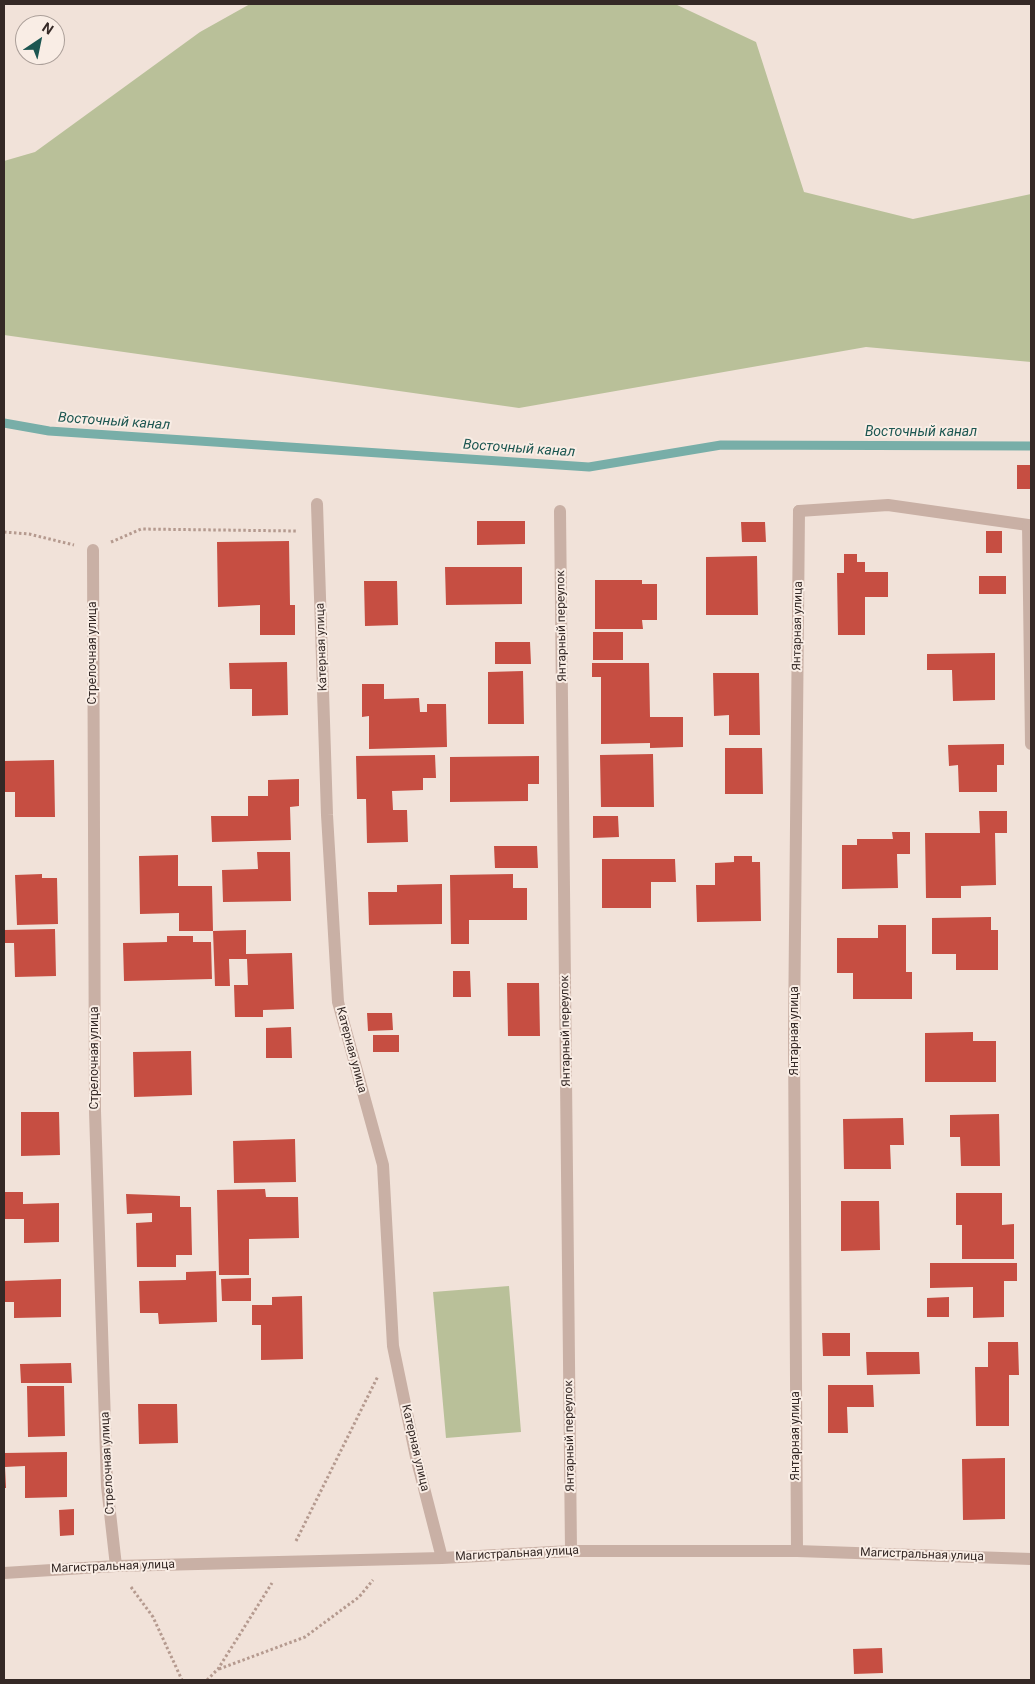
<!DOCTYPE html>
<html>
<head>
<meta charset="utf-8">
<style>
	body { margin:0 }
	#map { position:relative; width:1035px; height:1684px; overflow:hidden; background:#f1e2d9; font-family:Roboto,sans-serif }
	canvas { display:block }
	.frame { position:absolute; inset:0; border:5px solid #352926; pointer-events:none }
	.north { position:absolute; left:15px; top:15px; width:50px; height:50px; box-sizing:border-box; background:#f9ede5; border:1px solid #ab9f99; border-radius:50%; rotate:34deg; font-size:14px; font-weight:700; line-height:20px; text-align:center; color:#352926 }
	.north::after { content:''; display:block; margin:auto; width:18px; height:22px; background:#1c5651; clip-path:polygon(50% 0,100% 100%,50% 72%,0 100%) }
</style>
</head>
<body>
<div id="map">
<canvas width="1035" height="1684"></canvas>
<div class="frame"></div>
<div class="north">N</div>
</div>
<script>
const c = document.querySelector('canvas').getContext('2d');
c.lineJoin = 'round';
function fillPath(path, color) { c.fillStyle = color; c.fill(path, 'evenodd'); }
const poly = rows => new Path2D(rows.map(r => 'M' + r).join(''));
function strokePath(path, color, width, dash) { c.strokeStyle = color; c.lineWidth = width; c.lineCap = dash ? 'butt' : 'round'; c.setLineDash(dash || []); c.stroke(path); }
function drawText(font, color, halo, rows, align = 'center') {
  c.font = font + ' Roboto,sans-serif'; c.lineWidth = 4; c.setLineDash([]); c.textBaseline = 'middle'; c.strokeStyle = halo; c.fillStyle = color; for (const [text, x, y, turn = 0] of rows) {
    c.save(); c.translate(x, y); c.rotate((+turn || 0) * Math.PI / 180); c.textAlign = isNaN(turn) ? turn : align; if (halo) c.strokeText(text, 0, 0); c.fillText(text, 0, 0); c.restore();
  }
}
const green = poly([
	[250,4,675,4,756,42,804,192,913,219,1031,194,1031,362,866,347,519,408,4,335,4,161,35,152,200,32],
	[509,1286,521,1432,446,1438,433,1292]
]);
const stream = poly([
	[4,423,49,431,589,467,721,445,1031,446]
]);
const building = poly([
	[1017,465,1031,465,1031,489,1017,489],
	[477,521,525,521,525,544,477,545],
	[741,522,765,522,766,542,742,542],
	[986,531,1002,531,1002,553,986,553],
	[289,541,290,605,295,605,295,635,260,635,260,605,218,607,217,542],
	[844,554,857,554,857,562,865,562,865,572,888,572,888,597,865,597,865,635,838,635,837,573,844,573],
	[757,556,758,615,706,615,706,557],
	[445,567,522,567,522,604,446,605],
	[979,576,1006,576,1006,594,979,594],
	[595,580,642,580,642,584,657,584,657,620,642,620,643,629,595,629],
	[364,581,397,581,398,625,365,626],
	[593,632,623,632,623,660,593,660],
	[495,642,530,642,531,664,495,664],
	[995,653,995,700,953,701,952,670,927,670,927,654],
	[287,662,288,715,252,716,252,689,230,689,229,663],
	[592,663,649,663,650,717,683,717,683,747,650,748,650,743,601,744,601,677,592,677],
	[523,671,524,724,488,724,488,672],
	[713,673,759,673,760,735,729,735,729,715,714,716],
	[362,684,384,684,384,699,419,698,420,712,427,712,427,704,446,704,447,747,369,749,369,716,362,717],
	[1004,744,1004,765,997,765,997,792,959,792,958,765,949,766,948,745],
	[725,748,762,748,763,794,725,794],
	[653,754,654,807,601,807,600,755],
	[435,755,436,778,423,778,423,790,392,791,393,810,407,810,408,842,367,843,366,799,357,799,356,756],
	[539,756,539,784,528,784,528,801,450,802,450,757],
	[54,760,55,817,15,817,15,792,4,792,4,761],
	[299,779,299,806,290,807,291,840,212,842,211,816,248,816,248,796,268,796,268,780],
	[979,811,1007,811,1007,833,995,833,996,885,961,886,961,898,926,898,925,833,980,833],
	[593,816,618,816,619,837,593,838],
	[892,832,910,832,910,854,897,854,898,888,842,889,842,845,857,845,857,839,893,839],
	[494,846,537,846,538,868,495,868],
	[257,852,290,852,291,901,223,902,222,870,258,869],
	[178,855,178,886,212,886,213,931,179,931,179,913,140,914,139,856],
	[734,856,752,856,752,862,760,862,761,921,697,922,696,885,715,885,715,863,734,862],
	[602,859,675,859,676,882,651,882,651,908,602,908],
	[42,874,42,878,57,878,58,924,17,925,15,875],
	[513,874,513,888,527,888,527,920,469,920,469,944,451,944,450,875],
	[442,884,442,924,369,925,368,892,397,892,397,885],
	[991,917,991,930,998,930,998,970,956,970,956,954,932,954,932,918],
	[878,925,906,925,906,972,912,972,912,999,853,999,853,973,837,973,837,938,878,938],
	[55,929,56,976,15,977,14,943,4,943,4,930],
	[246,930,246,954,292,953,294,1009,263,1010,263,1017,235,1017,234,985,248,985,247,959,229,959,230,986,215,986,213,931],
	[167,936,193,936,193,942,211,942,212,979,124,981,123,943,167,942],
	[453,971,470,971,471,997,453,997],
	[507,983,539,983,540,1036,508,1036],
	[367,1013,392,1013,393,1030,368,1031],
	[291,1027,292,1058,266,1058,266,1028],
	[973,1032,973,1041,996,1041,996,1082,925,1082,925,1033],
	[373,1035,399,1035,399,1052,373,1052],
	[191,1051,192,1095,134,1097,133,1052],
	[21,1112,59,1112,60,1155,21,1156],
	[999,1114,1000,1166,961,1166,960,1137,950,1137,950,1115],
	[903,1118,904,1145,890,1145,891,1169,844,1169,843,1119],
	[295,1139,296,1182,234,1183,233,1141],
	[265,1189,266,1197,298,1197,299,1238,249,1239,249,1275,219,1275,217,1190],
	[4,1192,23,1192,23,1204,59,1203,59,1242,24,1243,24,1219,4,1219],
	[956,1193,1002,1193,1002,1225,1014,1224,1014,1259,962,1259,962,1225,956,1225],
	[126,1194,180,1196,180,1207,191,1207,192,1255,176,1255,176,1267,137,1267,136,1223,152,1222,152,1213,127,1214],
	[841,1201,879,1201,880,1250,841,1251],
	[930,1263,1017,1263,1017,1281,1004,1281,1004,1317,973,1318,973,1287,930,1288],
	[216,1271,217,1322,159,1324,158,1313,140,1313,139,1281,186,1280,186,1272],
	[251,1278,251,1301,222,1301,221,1279],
	[61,1279,61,1317,14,1318,14,1302,4,1302,4,1281],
	[302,1296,303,1359,261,1360,261,1325,252,1325,252,1305,272,1305,272,1297],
	[949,1297,949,1317,927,1317,927,1298],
	[822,1333,850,1333,850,1356,823,1356],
	[988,1342,1018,1342,1019,1375,1009,1375,1009,1426,976,1426,975,1367,988,1367],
	[866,1352,919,1352,920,1374,867,1375],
	[71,1363,72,1383,21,1383,20,1364],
	[828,1385,873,1385,874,1407,847,1407,848,1433,828,1433],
	[27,1386,64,1386,65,1436,28,1437],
	[138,1404,177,1404,178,1443,139,1444],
	[67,1452,67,1497,25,1498,25,1466,5,1467,6,1488,4,1488,4,1453],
	[1005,1458,1005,1519,963,1520,962,1459],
	[74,1509,74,1535,60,1536,59,1510],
	[882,1648,883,1673,854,1674,853,1649]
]);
const path = poly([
	[4,532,29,534,74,545],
	[111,542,141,529,297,531],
	[296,1541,378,1376],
	[131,1587,153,1617,182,1680],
	[219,1669,305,1637,359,1597,373,1580],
	[207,1680,218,1669,272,1583]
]);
const service = poly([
	[799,511,888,505,1028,525]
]);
const minor = poly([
	[317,504,327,815,338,1002,383,1165,393,1346,416,1457,442,1558],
	[560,511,571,1551],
	[1028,525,1031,744],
	[93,550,95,1111,107,1486,116,1566],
	[797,1551,794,1035,799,511],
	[4,1573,116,1566,442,1558,571,1551,797,1551,1031,1559]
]);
const streetNames = [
	["Янтарный переулок",562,626,-91],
	["Янтарная улица",798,626,-89],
	["Катерная улица",322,647,-92],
	["Стрелочная улица",93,653,-90],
	["Янтарный переулок",566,1031,-91],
	["Янтарная улица",795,1031,-90],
	["Катерная улица",351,1050,75],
	["Стрелочная улица",95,1058,-90],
	["Янтарный переулок",570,1436,-91],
	["Янтарная улица",796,1436,-90],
	["Катерная улица",415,1448,77],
	["Стрелочная улица",108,1463,-93],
	["Магистральная улица",517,1554,-3],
	["Магистральная улица",922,1555,2],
	["Магистральная улица",113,1567,-2]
];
const waterNames = [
	["Восточный канал",114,422,4],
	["Восточный канал",921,432],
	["Восточный канал",519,449,4]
];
fillPath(green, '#b9c099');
strokePath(stream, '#78aea8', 9);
fillPath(building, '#c64e42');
strokePath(path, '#b59a8f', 3, [2.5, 2.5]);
strokePath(service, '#c9b0a5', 12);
strokePath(minor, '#c9b0a5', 12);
drawText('12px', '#352926', '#f9ede5', streetNames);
drawText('italic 14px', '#1c5651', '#f9ede5', waterNames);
</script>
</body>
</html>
